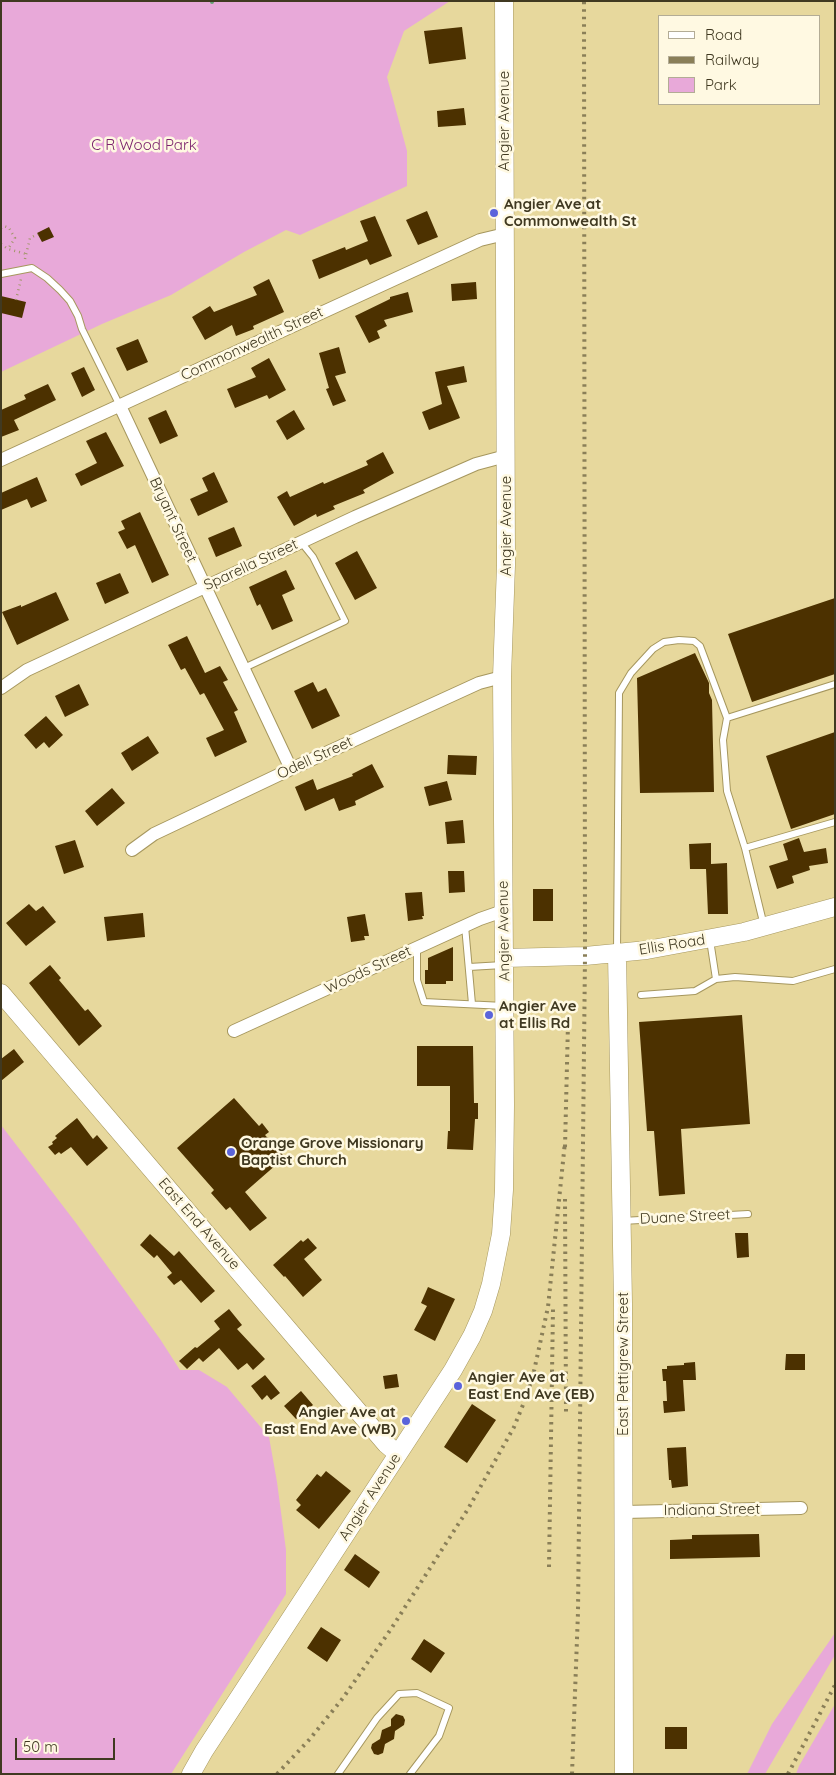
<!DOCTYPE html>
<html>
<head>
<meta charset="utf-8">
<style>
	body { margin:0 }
	#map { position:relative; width:836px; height:1775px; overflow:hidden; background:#e7d89d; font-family:Quicksand,sans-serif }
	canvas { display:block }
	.frame { position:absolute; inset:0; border:2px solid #403921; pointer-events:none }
	.legend { position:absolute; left:658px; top:15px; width:162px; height:90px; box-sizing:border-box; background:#fff9e2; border:1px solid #b3ac95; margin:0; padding:6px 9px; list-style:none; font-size:15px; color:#403921 }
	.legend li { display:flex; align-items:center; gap:10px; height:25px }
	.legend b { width:25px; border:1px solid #b3ac95 }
	.scale { position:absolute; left:15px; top:1738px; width:100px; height:22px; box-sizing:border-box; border:2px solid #403921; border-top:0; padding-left:6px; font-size:15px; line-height:18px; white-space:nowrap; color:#403921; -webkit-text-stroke:4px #fff9e2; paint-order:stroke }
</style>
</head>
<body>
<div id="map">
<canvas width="836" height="1775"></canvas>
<div class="frame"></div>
<ul class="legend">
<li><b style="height:6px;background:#fff"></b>Road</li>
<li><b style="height:6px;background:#8a7f58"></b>Railway</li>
<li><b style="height:14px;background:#e8a9d9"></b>Park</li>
</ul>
<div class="scale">50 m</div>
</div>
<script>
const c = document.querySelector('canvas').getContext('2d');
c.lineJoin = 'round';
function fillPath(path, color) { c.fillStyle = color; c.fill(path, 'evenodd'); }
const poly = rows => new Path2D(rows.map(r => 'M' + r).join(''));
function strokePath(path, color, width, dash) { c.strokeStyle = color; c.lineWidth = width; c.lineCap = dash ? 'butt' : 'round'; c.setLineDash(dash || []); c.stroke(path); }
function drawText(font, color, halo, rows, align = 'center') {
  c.font = font + ' Quicksand,sans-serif'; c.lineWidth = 5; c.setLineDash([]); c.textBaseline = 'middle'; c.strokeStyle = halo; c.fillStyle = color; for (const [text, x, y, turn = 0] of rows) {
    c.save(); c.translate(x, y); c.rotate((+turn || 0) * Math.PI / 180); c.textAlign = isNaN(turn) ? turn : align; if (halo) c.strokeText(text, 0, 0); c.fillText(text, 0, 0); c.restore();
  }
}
const green = poly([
	[1,1,450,1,404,31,387,77,407,151,407,186,300,235,286,230,244,252,171,295,102,324,1,372],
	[1,1125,76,1223,160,1339,180,1370,199,1370,227,1387,269,1437,277,1482,286,1550,286,1594,171,1774,1,1774],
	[835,1633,835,1655,765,1774,747,1774,772,1724],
	[835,1704,835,1774,796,1774,799,1766]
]);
const stream = poly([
	[212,1,212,2]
]);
const building = poly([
	[462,27,466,59,429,64,424,31],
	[464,108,466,125,438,127,437,111],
	[427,211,438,237,418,245,406,220],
	[375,216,392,256,370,265,367,259,319,279,312,260,345,247,346,250,368,241,360,221],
	[49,227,54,237,42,242,37,233],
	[269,279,284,312,253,326,254,329,236,336,232,325,205,340,192,317,210,306,214,312,257,295,253,287],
	[476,282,477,299,452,301,451,284],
	[408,292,413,312,384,320,387,326,377,331,380,338,369,343,355,316,390,299,390,297],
	[1,296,26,302,22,318,1,313],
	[138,339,148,362,127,371,116,348],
	[339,347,346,373,335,376,346,401,333,406,326,389,329,388,319,353],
	[269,358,286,390,269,399,267,395,235,408,227,389,256,377,251,368],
	[464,366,467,382,447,386,460,418,429,430,422,412,442,404,435,372],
	[84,367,95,390,82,397,71,373],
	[48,384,56,400,14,420,19,430,1,437,1,410,26,399,24,395],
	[166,410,178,436,160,444,148,418],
	[294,410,305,429,287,440,276,421],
	[106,432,124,466,81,486,75,474,97,463,86,441],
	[383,452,394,473,363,490,365,493,333,506,335,509,317,517,316,514,294,526,277,497,287,491,290,497,323,482,324,484,368,465,366,461],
	[214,472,228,502,198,516,190,499,208,491,202,478],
	[37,477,47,501,31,508,27,499,1,510,1,493],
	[140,512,169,575,152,583,135,545,127,549,118,532,125,529,121,521],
	[234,527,242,546,216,557,208,538],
	[357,551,377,588,355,600,335,563],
	[286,570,295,589,282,595,293,621,272,630,260,604,257,606,249,587],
	[120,573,129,593,105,604,96,583],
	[56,592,69,620,17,645,2,612,21,605,21,607],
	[835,598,835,674,752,702,728,634],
	[187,636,205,673,220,666,228,680,223,682,238,710,234,712,247,742,215,757,206,738,224,730,204,693,200,695,185,668,181,670,168,645],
	[695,653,709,683,709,693,712,700,714,792,640,793,637,678],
	[313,682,318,692,326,688,340,716,312,729,294,691],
	[79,684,89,705,65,717,55,696],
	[46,716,63,735,49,748,44,742,36,749,24,735],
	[835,732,835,814,791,829,766,756],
	[148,736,159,753,132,771,121,753],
	[448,755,477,756,476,775,447,774],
	[372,764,384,787,355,801,356,805,339,811,334,798,305,811,295,787,313,779,317,790,353,776,352,774],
	[447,781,452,800,429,806,424,787],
	[112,788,125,803,97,826,85,811],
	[463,820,465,843,447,844,445,822],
	[799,838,804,852,826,848,828,863,809,866,810,870,792,876,794,883,777,889,769,866,788,860,783,844],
	[75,840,84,867,64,874,55,846],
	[711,843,711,864,727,863,728,914,708,914,706,869,690,869,689,844],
	[448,871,464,871,465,892,449,893],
	[533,889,553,889,553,921,533,921],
	[422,892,424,916,422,916,423,919,408,921,405,893],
	[29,904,36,911,43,906,56,922,26,946,6,923],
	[143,913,145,937,107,941,104,917],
	[365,914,369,936,364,936,365,940,351,942,347,917],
	[453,947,453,981,446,981,446,984,425,984,425,970,428,970,428,958],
	[50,965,61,978,59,980,85,1011,88,1009,102,1026,79,1046,29,983],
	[742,1015,750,1124,681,1129,685,1194,659,1196,654,1131,647,1131,639,1022],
	[417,1046,473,1046,474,1103,478,1103,478,1119,475,1119,473,1150,447,1149,448,1131,450,1131,450,1086,417,1086],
	[14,1049,24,1062,1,1081,1,1059],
	[234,1098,259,1126,262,1123,269,1132,265,1135,285,1157,245,1192,267,1218,250,1231,230,1207,226,1210,211,1193,214,1190,177,1148],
	[77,1118,93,1139,97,1135,108,1148,87,1166,71,1147,61,1154,59,1152,55,1155,48,1147,53,1144,52,1142,57,1138,55,1136],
	[735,1233,748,1233,749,1257,737,1258],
	[150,1234,174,1256,179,1251,215,1291,201,1303,181,1280,174,1285,167,1277,172,1273,157,1255,154,1258,140,1245],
	[308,1238,317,1248,304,1259,322,1280,303,1297,285,1276,284,1277,273,1265,301,1240,303,1242],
	[428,1287,455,1299,435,1341,414,1330,427,1306,421,1303],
	[229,1309,242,1325,237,1329,265,1359,253,1370,247,1363,238,1370,219,1348,203,1362,199,1358,187,1369,179,1361,195,1347,197,1348,220,1329,214,1321],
	[786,1354,805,1354,805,1370,785,1370],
	[695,1362,696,1380,683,1380,685,1411,664,1413,663,1401,667,1401,666,1381,663,1381,662,1369,667,1369,667,1366,684,1365,684,1363],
	[397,1374,399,1387,385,1389,383,1376],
	[265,1375,280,1393,271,1400,267,1395,262,1400,251,1386],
	[301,1391,313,1405,296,1419,284,1406],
	[472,1404,496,1420,467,1463,444,1447],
	[686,1447,688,1486,672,1488,671,1480,669,1480,667,1448],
	[326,1471,351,1491,319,1529,296,1510,301,1505,296,1500,317,1474,321,1477],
	[759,1534,760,1557,670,1559,670,1540,692,1539,692,1535],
	[355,1554,380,1572,369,1588,344,1570],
	[321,1627,341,1640,327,1662,307,1648],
	[424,1639,445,1653,431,1673,411,1659],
	[396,1714,403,1716,405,1720,404,1725,395,1731,394,1739,385,1744,383,1753,378,1755,374,1754,371,1748,372,1744,380,1739,382,1730,391,1726,391,1719],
	[665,1727,687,1727,687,1749,665,1749]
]);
const path = poly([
	[1,228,4,226,9,228,15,238,8,249],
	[1,244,8,249,26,254],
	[25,259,30,238,38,234],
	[16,300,21,279]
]);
const lane = poly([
	[1,274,32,268,47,278,60,290,70,301,78,316,82,329,120,406],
	[244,668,345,621,313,557,301,542],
	[745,848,835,822],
	[465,926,472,1004],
	[764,926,745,848,727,791,723,740,727,718,835,684],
	[710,940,716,979],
	[417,948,417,980,424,1002,504,1006],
	[617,952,619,693,631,673,653,649,664,642,679,640,694,641,700,646,727,718],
	[469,967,503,965],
	[641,995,695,991,716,979,735,977,793,981,835,969],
	[622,1221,748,1214],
	[338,1774,377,1718,399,1694,417,1693,449,1708,439,1736,410,1774]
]);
const street = poly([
	[120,406,291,769],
	[1,460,480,240,505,234],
	[1,688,27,670,355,517,476,464,506,456],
	[132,850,154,834,291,769,479,683,502,677],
	[234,1031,480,919,503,911],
	[624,1512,801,1508]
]);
const secondary = poly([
	[617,953,623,1304,624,1774],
	[504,958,585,956,647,950,744,932,835,907],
	[1,993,386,1444,398,1454],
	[191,1774,204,1751,453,1370,472,1336,483,1311,491,1284,501,1234,504,1190,505,1105,502,677,506,565,504,1]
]);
const rail = poly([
	[565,1147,568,1023],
	[565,1199,566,1412],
	[549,1567,553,1309],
	[277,1774,309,1740,343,1698,391,1629,468,1509,514,1427,527,1395,534,1371,548,1307,565,1142],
	[572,1774,578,1612,585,956,584,1],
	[788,1774,835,1685]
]);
const markers = [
	[494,213,5,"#5b64db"],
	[489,1015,5,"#5b64db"],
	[231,1152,5,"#5b64db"],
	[458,1386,5,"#5b64db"],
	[406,1421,5,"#5b64db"]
];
const streetNames = [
	["Angier Avenue",504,121,-90],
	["Commonwealth Street",252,344,-25],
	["Bryant Street",173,520,65],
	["Angier Avenue",506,526,-90],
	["Sparella Street",251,565,-25],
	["Odell Street",315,758,-25],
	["Angier Avenue",504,931,-91],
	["Ellis Road",672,945,-9],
	["Woods Street",368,970,-25],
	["Duane Street",685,1217,-3],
	["East End Avenue",199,1224,49],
	["East Pettigrew Street",623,1364,-90],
	["Angier Avenue",370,1497,-57],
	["Indiana Street",712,1510,-1]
];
const parkNames = [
	["C R Wood Park",144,145]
];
const poiNames = [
	["Angier Ave at",504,204],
	["Commonwealth St",504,221],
	["Angier Ave",499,1006],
	["at Ellis Rd",499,1023],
	["Orange Grove Missionary",241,1143],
	["Baptist Church",241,1160],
	["Angier Ave at",468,1377],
	["East End Ave (EB)",468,1394],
	["Angier Ave at",396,1412,"right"],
	["East End Ave (WB)",396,1429,"right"]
];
fillPath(green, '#e8a9d9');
strokePath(stream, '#62a072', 4);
fillPath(building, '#4c3100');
strokePath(lane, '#a6975e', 8);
strokePath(street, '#a6975e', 14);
strokePath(secondary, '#a6975e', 19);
strokePath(path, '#a2966a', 2.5, [1, 4]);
strokePath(lane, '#fff', 6);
strokePath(street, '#fff', 12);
strokePath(secondary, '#fff', 18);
strokePath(rail, '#8a7f58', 4, [2.5, 5]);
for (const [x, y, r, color] of markers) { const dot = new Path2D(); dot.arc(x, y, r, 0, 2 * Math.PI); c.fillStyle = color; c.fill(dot); strokePath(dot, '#fff9e2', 2); }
drawText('15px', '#403921', '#fff9e2', streetNames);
drawText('15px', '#7c236d', '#fff9e2', parkNames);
drawText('bold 15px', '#403921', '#fff9e2', poiNames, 'left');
</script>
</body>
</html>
